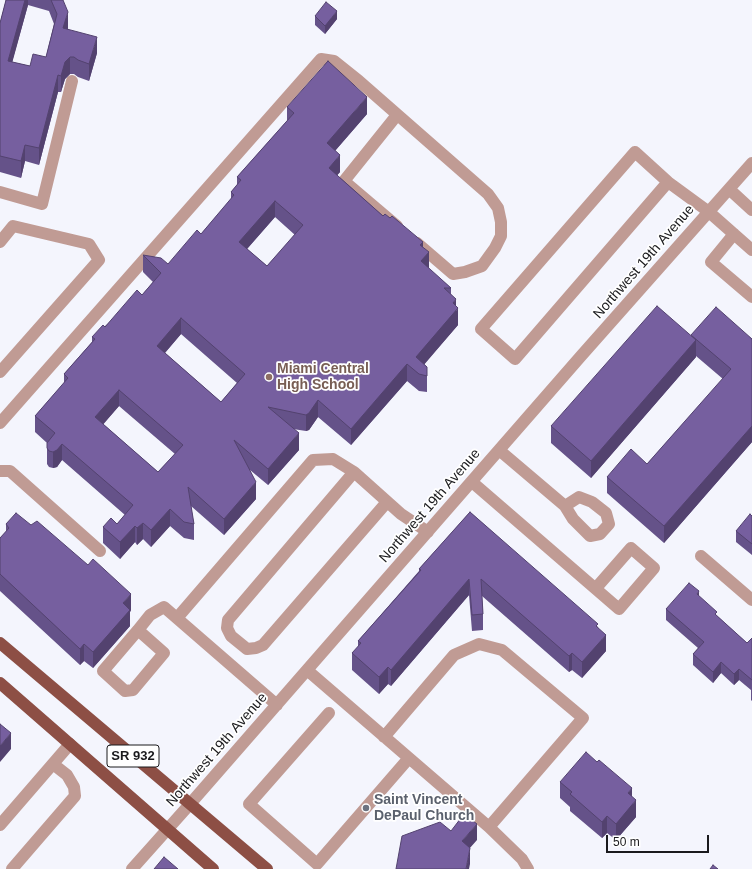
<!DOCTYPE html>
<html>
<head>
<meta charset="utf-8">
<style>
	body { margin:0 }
	#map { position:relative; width:752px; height:869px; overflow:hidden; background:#f4f5fd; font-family:Arial,sans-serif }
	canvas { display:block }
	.scale { position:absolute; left:606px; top:835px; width:103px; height:18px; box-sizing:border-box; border:2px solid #1a1a1d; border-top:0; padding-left:5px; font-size:12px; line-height:14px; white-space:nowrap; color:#1a1a1d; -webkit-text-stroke:3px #fff; paint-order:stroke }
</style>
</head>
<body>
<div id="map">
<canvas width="752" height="869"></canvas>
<div class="scale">50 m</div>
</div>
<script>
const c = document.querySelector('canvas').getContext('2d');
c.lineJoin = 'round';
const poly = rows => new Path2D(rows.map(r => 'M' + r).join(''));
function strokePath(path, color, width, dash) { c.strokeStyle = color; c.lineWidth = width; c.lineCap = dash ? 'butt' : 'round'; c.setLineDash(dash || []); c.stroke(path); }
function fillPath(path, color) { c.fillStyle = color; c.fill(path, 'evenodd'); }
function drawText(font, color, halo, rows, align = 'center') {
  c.font = font + ' Arial,sans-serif'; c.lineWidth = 3.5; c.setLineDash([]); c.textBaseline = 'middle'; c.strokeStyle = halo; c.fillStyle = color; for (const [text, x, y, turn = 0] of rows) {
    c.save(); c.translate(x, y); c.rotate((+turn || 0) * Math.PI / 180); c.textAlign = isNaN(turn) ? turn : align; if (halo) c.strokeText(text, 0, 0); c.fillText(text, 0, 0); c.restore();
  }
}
const minor = poly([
	[668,182,515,359,481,329,635,152,668,182,709,212,752,250],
	[729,189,752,210],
	[0,192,42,204,72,81],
	[397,226,344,181,397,115],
	[734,234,711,262,752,297],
	[0,242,13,226,89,244,99,260,0,372],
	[0,423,321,59,334,61,359,81,488,194,498,208,501,222,501,236,495,248,482,266,465,272,453,274,417,243],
	[499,450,565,506,573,519,590,536,600,534,609,524,606,513,592,502,579,497,565,506],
	[0,471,10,471,100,551],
	[354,472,228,620,227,628,231,636,247,649,256,648,263,645,387,502],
	[472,482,619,609,654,568,631,548,596,588],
	[701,556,752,600],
	[177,618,313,460,333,459,354,472,401,514,428,532],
	[138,630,164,653,133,690,125,691,103,671,138,630,150,615,164,607,277,705],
	[307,670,489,827,522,859,528,869],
	[329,713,249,804,317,864,409,758],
	[384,737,454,655,479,644,502,650,583,718,489,827],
	[0,825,70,744],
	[12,869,75,796,74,787,67,775,53,764],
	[132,869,190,804,581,356,752,163]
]);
const major = poly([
	[0,643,267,869],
	[0,683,213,869]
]);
const wall = poly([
	[6,0,63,0,68,29,97,53,89,81,78,77,74,74,70,74,65,79,61,92,58,92,39,165,25,161,21,178,0,172,0,23],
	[28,5,49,11,54,24,46,57,30,66,12,62],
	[315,16,337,19,325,34,315,25],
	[287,107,367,114,335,151,340,172,337,175,383,216,423,247,429,269,451,288,451,294,456,306,458,325,424,364,427,367,427,392,419,391,407,381,351,445,318,417,309,430,306,431,293,429,299,450,268,485,250,470,256,499,224,535,191,506,194,524,194,540,184,538,170,526,151,547,143,539,137,545,135,542,120,559,103,543,103,527,117,524,125,515,62,460,57,467,53,468,49,467,47,464,47,443,35,432,35,416,64,383,64,374,92,342,92,337,142,295,153,282,143,272,143,255,168,264,201,234,231,199,231,192,237,185,237,177,287,121],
	[275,217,295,235,267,266,247,249],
	[181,334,237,383,221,402,165,353],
	[119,406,175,454,158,472,103,424],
	[691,336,752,339,752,442,664,543,607,493,607,477,647,464,723,379,696,356,696,357,591,478,551,443,551,426],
	[470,512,598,627,606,651,582,678,572,670,569,672,482,596,483,614,483,630,472,631,469,595,391,686,388,684,379,694,352,670,352,653,358,647,358,641,419,571,419,569],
	[752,516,752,555,736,542,736,531],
	[6,524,131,610,130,612,130,626,93,668,84,661,80,665,0,591,0,538,6,532],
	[699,597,717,616,747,643,752,638,752,701,751,700,751,690,739,680,734,685,721,673,713,683,693,665,693,654,698,648,666,620,666,609],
	[597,762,632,797,636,817,616,840,607,833,602,838,570,811,570,807,560,798,560,782]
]);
const shadedWall = poly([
	[25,0,28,0,28,5,8,78,8,61],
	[337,11,337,19,325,34,325,26],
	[68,12,68,28,63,44,63,28],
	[97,37,97,53,89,81,89,64],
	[70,57,70,74,65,79,61,92,61,76,65,62],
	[58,75,58,92,39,165,39,148],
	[367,97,367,114,327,160,327,143],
	[25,145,25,161,21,178,21,161],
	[340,155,340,172,329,185,329,168],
	[275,201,275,217,239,258,239,242],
	[423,242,423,258,420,245],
	[429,252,429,269,421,261],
	[456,299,456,311,458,308,458,325,417,373,416,357,453,303],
	[181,318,181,334,157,362,157,346],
	[696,340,696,357,591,478,591,461],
	[407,364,407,381,351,445,351,429],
	[119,390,119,406,95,434,95,417],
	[318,400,318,417,309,430,306,431,306,415],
	[752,426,752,442,664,543,664,526],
	[299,433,299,450,268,485,268,469],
	[62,444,62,460,57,467,53,468,53,452],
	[256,482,256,499,224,535,224,519],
	[170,509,170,526,151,547,151,530],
	[143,523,143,539,137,545,137,528],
	[135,526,135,542,120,559,120,542],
	[469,579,469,595,391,686,391,670],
	[699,591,699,602,697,594],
	[131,594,131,610,130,612,130,626,93,668,93,652,123,603],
	[606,635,606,651,582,678,582,662],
	[84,644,84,661,80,665,80,649],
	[572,653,572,670,569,672,569,656],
	[721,662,721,673,713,683,713,672],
	[388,667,388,684,379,694,379,677],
	[739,669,739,680,734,685,734,674],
	[11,733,11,749,0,762,0,746],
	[632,788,632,805,636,800,636,817,616,840,616,824,628,793],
	[607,816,607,833,602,838,602,822],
	[477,824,477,840,462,857,462,841],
	[470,848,470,864,469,869,466,869]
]);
const building = poly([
	[6,0,25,0,8,61,30,66,33,54,46,57,57,14,51,0,63,0,68,12,63,28,97,37,89,64,78,60,74,57,70,57,65,62,61,76,58,75,39,148,25,145,21,161,0,156,0,23,6,0],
	[326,2,337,11,325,26,315,16,326,2],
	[328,61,367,97,327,143,340,155,329,168,383,216,385,214,390,218,392,216,423,242,420,245,429,252,421,261,451,288,444,288,456,299,453,303,458,308,416,357,427,367,427,376,419,374,407,364,351,429,318,400,309,413,306,415,268,407,299,433,268,469,234,440,256,482,224,519,188,487,194,524,184,522,170,509,151,530,143,523,137,528,135,526,120,542,103,527,111,518,117,524,133,505,62,444,57,450,53,452,49,451,47,448,47,443,55,433,35,416,68,378,64,374,95,339,92,337,103,325,105,327,137,290,142,295,161,273,143,255,161,258,168,264,197,230,201,234,234,195,231,192,241,180,237,177,294,113,287,107,328,61],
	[275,201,303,225,267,266,239,242,275,201],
	[181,318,245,374,221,402,157,346,181,318],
	[119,390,183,445,158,472,95,417,119,390],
	[657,306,696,340,591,461,551,426,657,306],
	[716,307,752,339,752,426,664,526,607,477,631,449,647,464,731,369,691,335,716,307],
	[470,512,598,624,596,626,606,635,582,662,572,653,569,656,481,579,483,614,472,615,469,579,391,670,388,667,379,677,352,653,361,643,358,641,421,570,419,569,470,512],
	[16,513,31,525,37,521,88,565,93,559,131,594,123,603,130,610,93,652,84,644,80,649,0,574,0,538,9,528,6,524,16,513],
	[750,514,752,516,752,544,736,531,750,514],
	[689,583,699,591,697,594,717,612,715,614,747,643,752,638,752,680,739,669,734,674,721,662,713,672,693,654,704,642,666,609,689,583],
	[0,724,11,733,0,746,0,724],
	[586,752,597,762,599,760,632,788,628,793,636,800,616,824,607,816,602,822,570,794,572,792,560,782,586,752],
	[464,814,477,824,462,841,470,848,466,869,396,869,402,836,440,822,451,831,464,814],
	[164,857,178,869,154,869,164,857],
	[713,865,718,869,710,869,713,865]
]);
const markers = [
	[269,377,4,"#8d6e63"],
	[366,808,4,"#6b7280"]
];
const shields = [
	[133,756,52]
];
const shieldNames = [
	["SR 932",133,756]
];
const streetNames = [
	["Northwest 19th Avenue",644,262,-49],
	["Northwest 19th Avenue",430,506,-49],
	["Northwest 19th Avenue",217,750,-49]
];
const educationNames = [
	["Miami Central",277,369],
	["High School",277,385]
];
const worshipNames = [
	["Saint Vincent",374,800],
	["DePaul Church",374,816]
];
strokePath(minor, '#c09b94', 12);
strokePath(major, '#8d4f45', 12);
fillPath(wall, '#655289');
fillPath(shadedWall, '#53426f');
fillPath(building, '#765f9f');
strokePath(building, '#53426f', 1);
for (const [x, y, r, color] of markers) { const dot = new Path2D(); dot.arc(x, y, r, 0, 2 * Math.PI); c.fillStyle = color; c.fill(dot); strokePath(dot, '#fff', 1.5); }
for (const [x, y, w] of shields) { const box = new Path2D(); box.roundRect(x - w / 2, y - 11, w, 22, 3); c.fillStyle = '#fff'; c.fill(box); strokePath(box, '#1a1a1d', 1); }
drawText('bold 13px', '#1a1a1d', null, shieldNames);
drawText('14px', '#1a1a1d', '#fff', streetNames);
drawText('bold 14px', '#785e54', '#fff', educationNames, 'left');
drawText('bold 14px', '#5b616d', '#fff', worshipNames, 'left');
</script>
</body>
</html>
